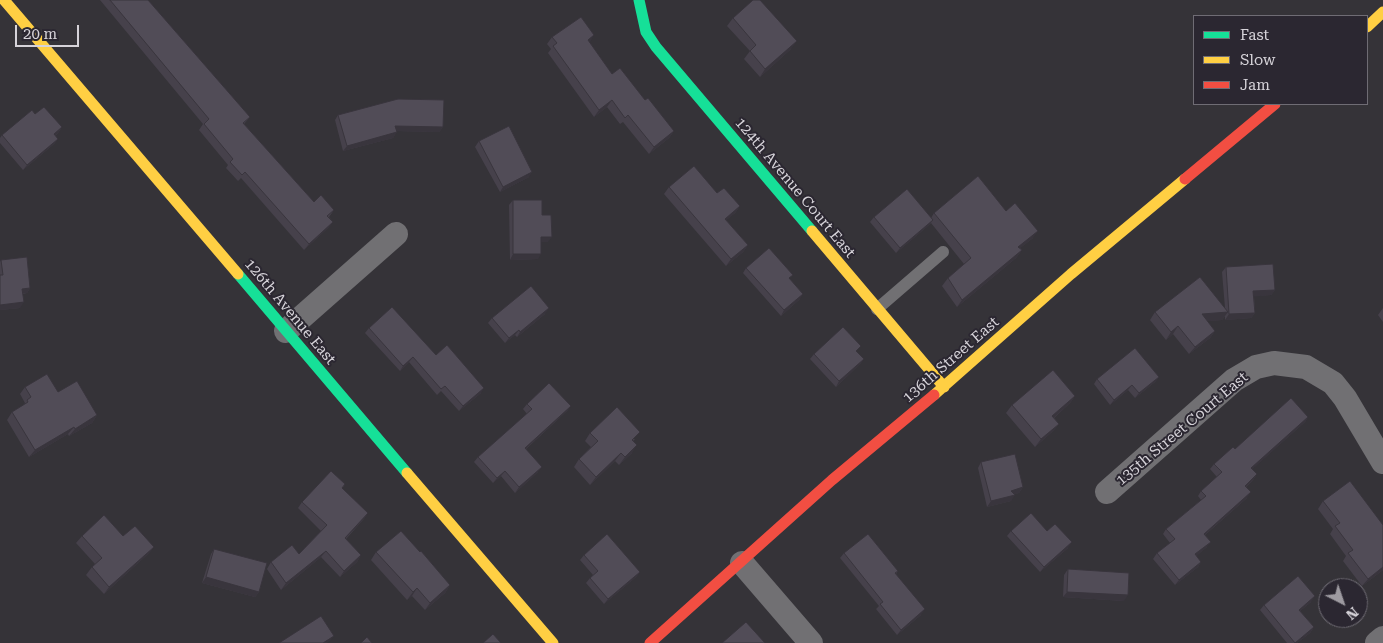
<!DOCTYPE html>
<html>
<head>
<meta charset="utf-8">
<style>
	body { margin:0 }
	#map { position:relative; width:1383px; height:643px; overflow:hidden; background:#353338; font-family:"Roboto Serif",serif }
	canvas { display:block }
	.legend { position:absolute; left:1193px; top:15px; width:175px; height:90px; box-sizing:border-box; background:#2b2731; border:1px solid #6f6c74; margin:0; padding:6px 9px; list-style:none; font-size:15px; color:#d6d3d9 }
	.legend li { display:flex; align-items:center; gap:10px; height:25px }
	.legend b { width:25px; border:1px solid #6f6c74 }
	.north { position:absolute; left:1318px; top:578px; width:50px; height:50px; box-sizing:border-box; background:#2b2731; border:1px solid #6f6c74; border-radius:50%; rotate:139deg; font-size:14px; font-weight:700; line-height:20px; text-align:center; color:#d6d3d9 }
	.north::after { content:''; display:block; margin:auto; width:18px; height:22px; background:#9e9ba1; clip-path:polygon(50% 0,100% 100%,50% 72%,0 100%) }
	.scale { position:absolute; left:15px; top:25px; width:64px; height:22px; box-sizing:border-box; border:2px solid #d6d3d9; border-top:0; padding-left:6px; font-size:15px; line-height:18px; white-space:nowrap; color:#d6d3d9; -webkit-text-stroke:4px #2b2731; paint-order:stroke }
</style>
</head>
<body>
<div id="map">
<canvas width="1383" height="643"></canvas>
<ul class="legend">
<li><b style="height:6px;background:#16e098"></b>Fast</li>
<li><b style="height:6px;background:#ffcf43"></b>Slow</li>
<li><b style="height:6px;background:#f24e42"></b>Jam</li>
</ul>
<div class="north">N</div>
<div class="scale">20 m</div>
</div>
<script>
const c = document.querySelector('canvas').getContext('2d');
c.lineJoin = 'round';
const poly = rows => new Path2D(rows.map(r => 'M' + r).join(''));
function strokePath(path, color, width, dash) { c.strokeStyle = color; c.lineWidth = width; c.lineCap = dash ? 'butt' : 'round'; c.setLineDash(dash || []); c.stroke(path); }
function fillPath(path, color) { c.fillStyle = color; c.fill(path, 'evenodd'); }
function drawText(font, color, halo, rows, align = 'center') {
  c.font = font + ' "Roboto Serif",serif'; c.lineWidth = 4; c.setLineDash([]); c.textBaseline = 'middle'; c.strokeStyle = halo; c.fillStyle = color; for (const [text, x, y, turn = 0] of rows) {
    c.save(); c.translate(x, y); c.rotate((+turn || 0) * Math.PI / 180); c.textAlign = isNaN(turn) ? turn : align; if (halo) c.strokeText(text, 0, 0); c.fillText(text, 0, 0); c.restore();
  }
}
const lane = poly([
	[877,309,943,252]
]);
const street = poly([
	[286,331,396,234],
	[1107,492,1234,380,1256,367,1274,363,1306,367,1333,383,1345,398,1383,462],
	[742,563,811,643],
	[1377,643,1383,638]
]);
const fast = poly([
	[639,0,646,32,656,47,812,231],
	[238,274,407,473]
]);
const slow = poly([
	[4,0,238,274],
	[1367,27,1383,12],
	[812,231,944,387],
	[934,395,1071,274,1185,179],
	[407,473,553,643]
]);
const jam = poly([
	[1185,179,1275,104],
	[650,643,832,480,934,395]
]);
const wall = poly([
	[100,0,148,0,250,117,244,124,314,202,334,210,329,217,333,222,328,228,304,250,241,178,238,181,226,168,228,165,199,130,203,124],
	[733,18,791,49,760,77,744,59,750,51,727,26],
	[552,37,589,43,612,74,645,100,674,131,669,138,649,154,623,122,620,124,607,107,594,117,548,53,551,49,547,44],
	[35,114,62,127,58,133,55,136,58,139,54,144,23,170,0,143,0,138,2,135],
	[338,115,443,127,439,132,397,131,393,138,343,151,335,120],
	[479,141,529,177,500,192,475,147],
	[669,187,717,193,740,206,735,213,726,220,748,245,743,252,726,266,664,194],
	[513,200,542,215,548,242,541,242,538,259,510,260,509,205],
	[1006,211,1033,238,1020,248,1022,250,1016,258,957,307,942,286,948,278,964,264,931,223,929,225,896,253,870,222,874,217,931,218,934,213],
	[1,260,30,288,27,293,23,294,20,308,0,310,0,262],
	[1226,267,1275,290,1271,295,1254,296,1255,313,1251,318,1225,320,1225,316,1222,320,1207,321,1215,331,1210,338,1189,354,1173,334,1166,340,1150,320,1155,312,1225,308,1222,272],
	[746,268,790,279,800,299,781,316,743,273],
	[1383,308,1383,322,1378,315],
	[545,314,517,337,515,335,505,343,488,323,492,318],
	[369,328,436,355,481,393,459,411,441,391,437,395,409,362,400,371,365,333],
	[857,352,864,359,860,364,836,387,810,359,814,354],
	[1159,377,1155,382,1135,398,1128,390,1110,405,1094,384,1097,379],
	[25,387,58,392,97,415,92,423,69,436,68,434,29,457,7,420,12,412,23,406,25,403,20,394],
	[1075,396,1070,403,1054,418,1059,424,1053,431,1035,447,1006,413,1012,405],
	[527,404,571,406,567,411,526,449,538,472,515,493,501,476,493,483,474,462,478,457,527,414,523,409],
	[1308,417,1305,422,1252,469,1257,474,1253,480,1246,487,1247,498,1205,535,1207,547,1196,556,1201,562,1198,567,1175,585,1153,559,1157,553,1170,543,1163,534,1166,529,1201,500,1198,496,1201,491,1217,477,1210,469,1214,464,1235,449],
	[590,433,635,439,633,441,632,453,619,465,615,461,590,485,574,467,579,459,591,447,585,441],
	[981,462,1023,487,1019,493,1014,494,1011,501,987,507,978,468],
	[345,484,342,489,368,513,363,520,346,539,361,555,357,562,340,577,321,557,281,590,267,569,271,562,299,554,321,531,298,508,302,502],
	[1323,501,1383,570,1362,586,1343,561,1346,556,1330,534,1333,529,1318,509],
	[1011,531,1047,531,1068,548,1040,572,1007,536],
	[82,536,154,547,148,554,104,594,86,575,92,567,95,564,76,543],
	[214,549,259,592,255,597,202,583,211,554],
	[376,552,450,585,445,593,425,610,412,596,407,600,371,560],
	[844,553,898,571,896,574,921,615,897,635,876,609,879,606,840,558],
	[584,555,640,572,636,577,604,604,586,583,590,578,593,575,580,560],
	[1068,569,1124,601,1063,597,1064,575],
	[1311,602,1300,611,1314,627,1310,633,1297,643,1287,643,1260,610,1264,605]
]);
const shadedWall = poly([
	[594,35,590,42,583,47,588,40],
	[797,41,791,49,760,77,765,69],
	[612,100,607,107,594,117,599,110],
	[395,126,443,127,439,132,391,131],
	[62,127,58,133,50,140,54,134],
	[674,131,669,138,649,154,654,147],
	[397,132,393,138,343,151,347,146],
	[58,139,54,144,23,170,27,165],
	[532,172,529,177,500,192,503,187],
	[740,206,735,213,720,226,725,219],
	[933,220,929,225,896,253,900,248],
	[333,222,328,228,304,250,309,244],
	[1038,231,1033,238,1013,254,1018,247],
	[541,237,552,237,548,242,538,242],
	[748,245,743,252,726,266,731,259],
	[1022,250,1016,258,957,307,962,300],
	[513,254,541,254,538,259,510,260],
	[30,288,27,293,18,294,22,289],
	[1275,290,1271,295,1250,297,1253,291],
	[803,294,800,299,781,316,784,310],
	[24,302,20,308,0,310,0,305],
	[549,308,545,314,517,337,520,332],
	[1228,312,1222,320,1196,322,1202,314],
	[1255,313,1251,318,1225,320,1229,314],
	[1178,326,1173,334,1166,340,1171,332],
	[519,330,515,335,505,343,509,338],
	[1215,331,1210,338,1189,354,1195,347],
	[413,357,409,362,400,371,403,366],
	[864,359,860,364,836,387,839,381],
	[1159,377,1155,382,1135,398,1139,393],
	[1132,385,1128,390,1110,405,1114,400],
	[484,388,481,393,459,411,463,406],
	[1075,396,1070,403,1047,424,1052,416],
	[571,406,567,411,521,453,525,448],
	[97,415,92,423,69,436,75,429],
	[1308,417,1305,422,1248,473,1251,468],
	[1059,424,1053,431,1035,447,1041,439],
	[74,427,68,434,29,457,35,450],
	[637,445,632,453,619,465,625,457],
	[621,453,615,461,590,485,596,477],
	[542,467,538,472,515,493,519,487],
	[505,471,501,476,493,483,497,478],
	[1257,474,1253,480,1241,491,1245,486],
	[1023,487,1019,493,1007,496,1011,491],
	[1251,492,1247,498,1200,539,1204,534],
	[1015,495,1011,501,987,507,991,501],
	[368,513,363,520,340,544,345,538],
	[1072,542,1068,548,1040,572,1044,567],
	[1211,542,1207,547,1192,560,1195,554],
	[154,547,148,554,104,594,109,587],
	[326,551,321,557,281,590,286,583],
	[361,555,357,562,340,577,344,571],
	[1201,562,1198,567,1175,585,1179,580],
	[1383,567,1383,570,1362,586,1368,579],
	[640,572,636,577,604,604,608,599],
	[206,577,259,592,255,597,202,583],
	[450,585,445,593,425,610,430,603],
	[417,588,412,596,407,600,413,592],
	[1067,592,1128,595,1124,601,1063,597],
	[1315,596,1311,602,1295,615,1299,610],
	[925,609,921,615,897,635,901,630],
	[1314,627,1310,633,1297,643,1295,643],
	[334,636,330,641,327,643,323,643]
]);
const building = poly([
	[110,0,148,0,250,117,243,123,314,202,321,195,334,210,327,216,333,222,309,244,245,172,242,175,230,162,233,159,204,124,209,119,110,0],
	[753,0,760,0,797,41,765,69,750,51,756,45,733,18,753,0],
	[581,17,594,35,588,40,612,74,620,68,645,100,648,98,674,131,654,147,628,115,625,118,612,100,599,110,553,46,557,43,552,37,581,17],
	[398,99,444,100,443,127,395,126,397,132,347,146,338,115,398,99],
	[44,107,62,127,54,134,58,139,27,165,2,135,32,110,35,114,44,107],
	[509,126,532,172,503,187,479,141,509,126],
	[694,166,717,193,724,188,740,206,725,219,748,245,731,259,669,187,694,166],
	[978,176,1006,211,1015,203,1038,231,1018,247,1022,250,962,300,948,278,971,258,934,213,978,176],
	[907,189,933,220,900,248,874,217,907,189],
	[513,200,542,200,542,215,551,215,552,237,541,237,541,254,513,254,513,200],
	[769,248,793,275,789,278,803,294,784,310,746,268,769,248],
	[27,257,30,288,22,289,24,302,0,305,0,275,3,275,1,260,27,257],
	[1273,264,1275,290,1253,291,1255,313,1229,314,1226,267,1273,264],
	[1200,277,1228,312,1202,314,1215,331,1195,347,1178,326,1171,332,1155,312,1200,277],
	[531,286,549,308,520,332,519,330,509,338,492,318,531,286],
	[392,307,436,355,447,345,484,388,463,406,445,386,441,389,413,357,403,366,369,328,392,307],
	[843,327,861,346,856,351,864,359,839,381,814,354,843,327],
	[1135,348,1159,377,1139,393,1132,385,1114,400,1097,379,1135,348],
	[1053,370,1075,396,1052,416,1059,424,1041,439,1012,405,1053,370],
	[47,374,58,392,77,381,97,415,75,429,74,427,35,450,12,412,28,402,27,400,31,397,25,387,47,374],
	[549,383,571,406,525,448,542,467,519,487,505,471,497,478,478,457,532,409,527,404,549,383],
	[1291,398,1308,417,1251,468,1257,474,1245,486,1251,492,1204,534,1211,542,1195,554,1201,562,1179,580,1157,553,1175,539,1166,529,1206,496,1201,491,1222,472,1214,464,1233,447,1235,449,1291,398],
	[617,407,640,432,632,440,637,445,625,457,621,453,596,477,579,459,598,441,590,433,617,407],
	[1015,454,1023,487,1011,491,1015,495,991,501,981,462,1015,454],
	[331,471,345,484,342,488,368,513,345,538,361,555,344,571,326,551,286,583,271,562,292,545,299,554,327,525,302,502,331,471],
	[1350,481,1383,525,1383,567,1368,579,1348,553,1353,550,1335,526,1340,523,1323,501,1350,481],
	[1031,513,1047,531,1055,524,1072,542,1044,567,1011,531,1031,513],
	[104,515,123,536,135,526,154,547,109,587,92,567,102,558,82,536,104,515],
	[401,531,420,552,421,551,450,585,430,603,417,588,413,592,376,552,401,531],
	[607,534,640,572,608,599,590,578,598,571,584,555,607,534],
	[868,534,898,571,895,573,925,609,901,630,880,604,883,602,844,553,868,534],
	[214,549,267,563,259,592,206,577,214,549],
	[1068,569,1129,573,1128,595,1067,592,1068,569],
	[1298,576,1315,596,1299,610,1314,627,1295,643,1264,605,1298,576],
	[321,616,334,636,323,643,279,643,321,616],
	[746,622,765,643,722,643,746,622],
	[493,634,501,643,483,643,493,634],
	[367,637,372,643,361,643,367,637]
]);
const streetNames = [
	["124th Avenue Court East",795,188,50],
	["126th Avenue East",290,312,50],
	["136th Street East",951,360,-41],
	["135th Street Court East",1182,429,-40]
];
strokePath(lane, '#717073', 12);
strokePath(street, '#717073', 24);
strokePath(fast, '#16e098', 11);
strokePath(slow, '#ffcf43', 11);
strokePath(jam, '#f24e42', 11);
fillPath(wall, '#46414b');
fillPath(shadedWall, '#39353d');
fillPath(building, '#514c57');
strokePath(building, '#39353d', 1);
drawText('15px', '#d6d3d9', '#2b2731', streetNames);
</script>
</body>
</html>
